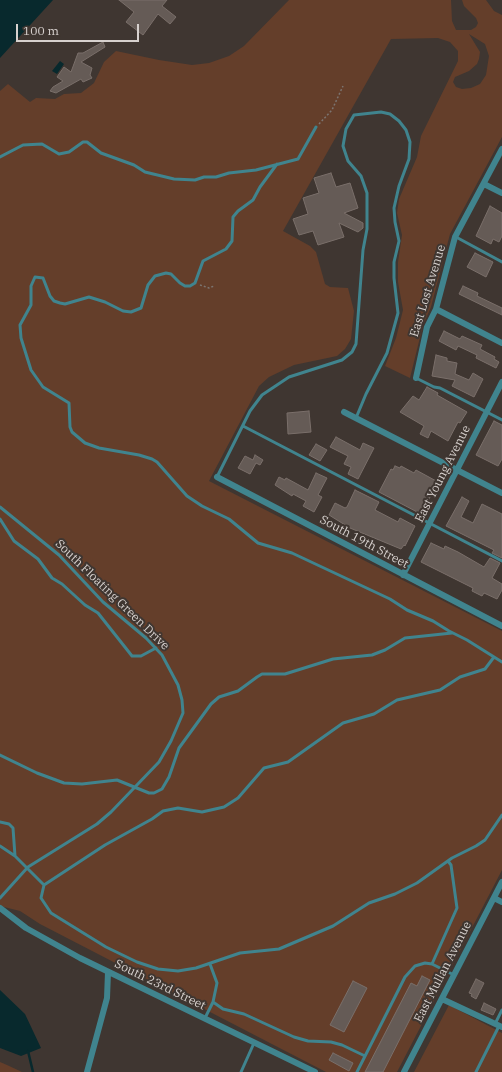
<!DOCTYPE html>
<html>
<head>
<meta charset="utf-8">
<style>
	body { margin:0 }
	#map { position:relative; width:502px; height:1072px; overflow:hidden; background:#3f3631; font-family:"IBM Plex Serif",serif }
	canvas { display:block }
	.scale { position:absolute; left:16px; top:24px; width:123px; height:18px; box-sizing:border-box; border:2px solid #d7d1ce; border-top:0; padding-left:5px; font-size:12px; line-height:14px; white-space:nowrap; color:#d7d1ce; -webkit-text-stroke:3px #3f3631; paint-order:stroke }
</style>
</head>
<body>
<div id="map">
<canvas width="502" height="1072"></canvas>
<div class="scale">100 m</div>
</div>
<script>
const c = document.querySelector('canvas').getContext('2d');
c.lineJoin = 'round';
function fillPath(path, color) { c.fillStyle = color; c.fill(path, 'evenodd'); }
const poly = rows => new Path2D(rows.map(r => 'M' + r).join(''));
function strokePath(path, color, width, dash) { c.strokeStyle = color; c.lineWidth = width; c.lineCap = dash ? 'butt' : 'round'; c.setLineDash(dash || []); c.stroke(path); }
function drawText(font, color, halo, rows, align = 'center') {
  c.font = font + ' "IBM Plex Serif",serif'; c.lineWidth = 4; c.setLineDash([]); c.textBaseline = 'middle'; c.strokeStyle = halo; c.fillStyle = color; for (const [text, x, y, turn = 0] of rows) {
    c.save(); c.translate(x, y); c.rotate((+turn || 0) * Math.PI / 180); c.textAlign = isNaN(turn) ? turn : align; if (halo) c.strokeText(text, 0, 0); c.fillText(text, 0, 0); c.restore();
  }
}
const green = poly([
	[289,0,451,0,452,21,456,30,471,30,476,27,478,23,476,18,464,6,462,0,486,0,494,11,502,15,502,137,450,234,431,307,423,325,410,378,385,366,396,338,403,310,398,282,398,262,402,235,397,213,399,199,417,157,421,136,458,61,458,51,450,42,438,38,391,39,283,231,310,246,316,252,325,284,330,287,348,288,354,311,351,339,345,349,337,356,294,365,269,377,259,386,209,481,502,631,502,870,397,1072,326,1072,40,924,20,911,0,906,0,91,8,84,30,102,36,98,55,99,64,94,81,93,94,83,104,62,116,51,159,60,192,65,209,63,229,56,244,46],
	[469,34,485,44,489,56,486,75,480,84,471,88,462,89,456,87,453,82,455,77,469,71,477,64,479,59,480,52],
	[449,1005,502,1033,502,1072,414,1072],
	[0,1062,7,1065,22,1072,0,1072]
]);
const water = poly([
	[0,0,53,0,0,58],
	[60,61,64,64,57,74,52,71],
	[0,990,25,1014,41,1048,21,1056,0,1048]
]);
const stream = poly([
	[28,1051,33,1072]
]);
const building = poly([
	[119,0,167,0,162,6,176,17,170,24,158,14,143,35,126,22,134,12,119,0],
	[103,42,105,47,81,62,92,68,90,75,92,78,83,82,81,79,56,93,50,91,53,87,63,81,57,77,64,67,71,72,78,53,83,53,103,42],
	[331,173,336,187,350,183,358,208,344,213,363,223,363,228,358,232,339,223,344,237,318,245,313,231,299,235,293,219,308,214,303,198,319,193,314,178,331,173],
	[490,206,502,213,502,236,499,242,493,239,491,244,476,236,490,206],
	[475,253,493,262,486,277,467,267,475,253],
	[463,286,478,293,477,296,502,308,502,315,459,294,463,286],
	[444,331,460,339,462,336,482,345,480,349,495,357,494,359,499,362,496,368,476,358,477,355,458,346,456,350,439,341,444,331],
	[436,355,447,358,447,361,457,363,455,374,469,380,473,373,483,379,474,397,452,386,455,380,432,376,436,355],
	[427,387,438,393,437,395,467,412,460,423,458,422,448,441,431,431,428,438,420,434,424,426,400,412,413,396,419,400,427,387],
	[309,411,311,432,288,434,287,413,309,411],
	[494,421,502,425,502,459,498,466,476,455,494,421],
	[336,437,360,450,363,443,374,448,358,479,348,474,351,467,344,464,348,456,330,447,336,437],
	[316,444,327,450,320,461,309,455,316,444],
	[255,455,263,460,260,465,256,463,250,474,238,468,245,456,253,460,255,455],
	[395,466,400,468,401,466,414,473,416,470,438,482,421,514,379,492,391,469,393,470,395,466],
	[316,473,327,478,318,495,322,497,314,512,303,506,306,501,293,494,292,496,275,485,279,477,285,480,286,478,308,490,316,473],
	[355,490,379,502,375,510,398,522,400,518,415,526,405,546,404,545,401,549,350,528,329,515,335,503,345,508,347,507,355,490],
	[462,497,469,501,461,517,473,523,482,504,502,514,502,558,492,553,494,550,446,526,462,497],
	[431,543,444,549,445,546,458,552,484,567,490,558,500,563,492,578,502,584,502,590,497,599,484,593,482,596,472,591,473,588,421,562,431,543],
	[422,976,430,980,383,1072,365,1072,411,983,417,986,422,976],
	[476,979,484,983,476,999,471,996,472,994,469,993,476,979],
	[353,981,367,988,344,1032,330,1025,353,981],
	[484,1003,496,1009,493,1015,481,1010,484,1003],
	[333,1053,353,1063,349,1071,329,1060,333,1053]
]);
const path = poly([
	[319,124,332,110,343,86],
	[200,285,209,288,214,286]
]);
const lane = poly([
	[0,157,23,145,42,144,59,154,69,152,83,142,87,142,101,153,134,165,145,172,174,179,195,180,204,177,216,177,229,173,256,170,298,159,316,127],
	[277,164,260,187,253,200,238,211,233,217,232,241,226,249,203,261,195,283,190,286,185,286,180,283,171,274,166,273,155,276,148,285,141,308,131,312,123,311,105,302,89,297,65,304,60,303,54,301,50,296,43,278,35,277,31,286,31,305,20,325,21,338,31,370,43,387,69,403,70,427,72,432,85,443,99,448,139,455,152,459,157,462,187,496,202,506,229,519,258,543,292,553,390,599,407,610,433,621,449,631,467,640,502,662],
	[456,237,502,262],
	[416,378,434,387,440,388,502,420],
	[243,426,502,561],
	[217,477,250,411,262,395,289,377,342,360,352,352,356,344,363,250,367,229,367,193,361,176,348,161,343,146,346,129,354,115,381,112,390,114,399,121,406,130,410,142,409,159,399,186,394,208,395,222,399,241,394,262,394,278,398,313,387,353,366,394,356,418],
	[0,507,59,555,103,602,146,638,162,655,178,685,182,700,183,713,171,741,159,762,111,812,97,824,28,867,0,898],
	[0,519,14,541,38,559,52,578,62,584,85,605,98,613,132,656,141,656,156,648],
	[0,755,37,773,64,783,82,784,117,780,149,793,154,793,162,789,169,777,179,748,211,704,219,697,238,691,257,677,262,674,285,674,333,659,372,655,385,650,405,638,452,633],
	[0,822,9,824,13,828,15,856,44,885,41,898,51,913,106,947,137,962,158,969,178,971,196,968,240,953,279,949,333,926,369,903,395,894,417,883,452,858,476,846,485,840,502,815],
	[0,846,15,856],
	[44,885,105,845,152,819,163,811,178,808,202,812,224,807,238,798,264,768,288,762,343,723,374,714,397,700,440,690,460,677,485,669,494,657],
	[432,964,457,908,451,865,448,861],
	[213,1002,223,1009,244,1014,294,1037,308,1041,331,1042,342,1045,365,1056],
	[205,1018,213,1002,217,983,210,964],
	[495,1024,502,1010],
	[241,1072,254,1043],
	[357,1072,405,977,415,966,425,963,432,964,454,975],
	[476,1072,499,1026]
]);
const street = poly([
	[484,184,502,193],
	[436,309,502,343],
	[416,378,427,327,436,309,455,237,502,149],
	[344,412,502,493],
	[217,477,502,626],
	[403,575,502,382],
	[494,898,502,902],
	[0,908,26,928,80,958,315,1072],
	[442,999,502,1027],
	[87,1072,107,998,108,972],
	[404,1072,502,882]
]);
const streetNames = [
	["East Lost Avenue",428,291,-73],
	["East Young Avenue",443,474,-63],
	["South 19th Street",364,542,28],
	["South Floating Green Drive",112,595,44],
	["East Mullan Avenue",443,972,-63],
	["South 23rd Street",160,985,26]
];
fillPath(green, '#643e2a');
fillPath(water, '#08292d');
strokePath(stream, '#08292d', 2.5);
fillPath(building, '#655b56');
strokePath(building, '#7a6f6a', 1);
strokePath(path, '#7c7470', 1.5, [2, 2]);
strokePath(lane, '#40848e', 3);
strokePath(street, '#40848e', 6);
drawText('12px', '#d7d1ce', '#3f3631', streetNames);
</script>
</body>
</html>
